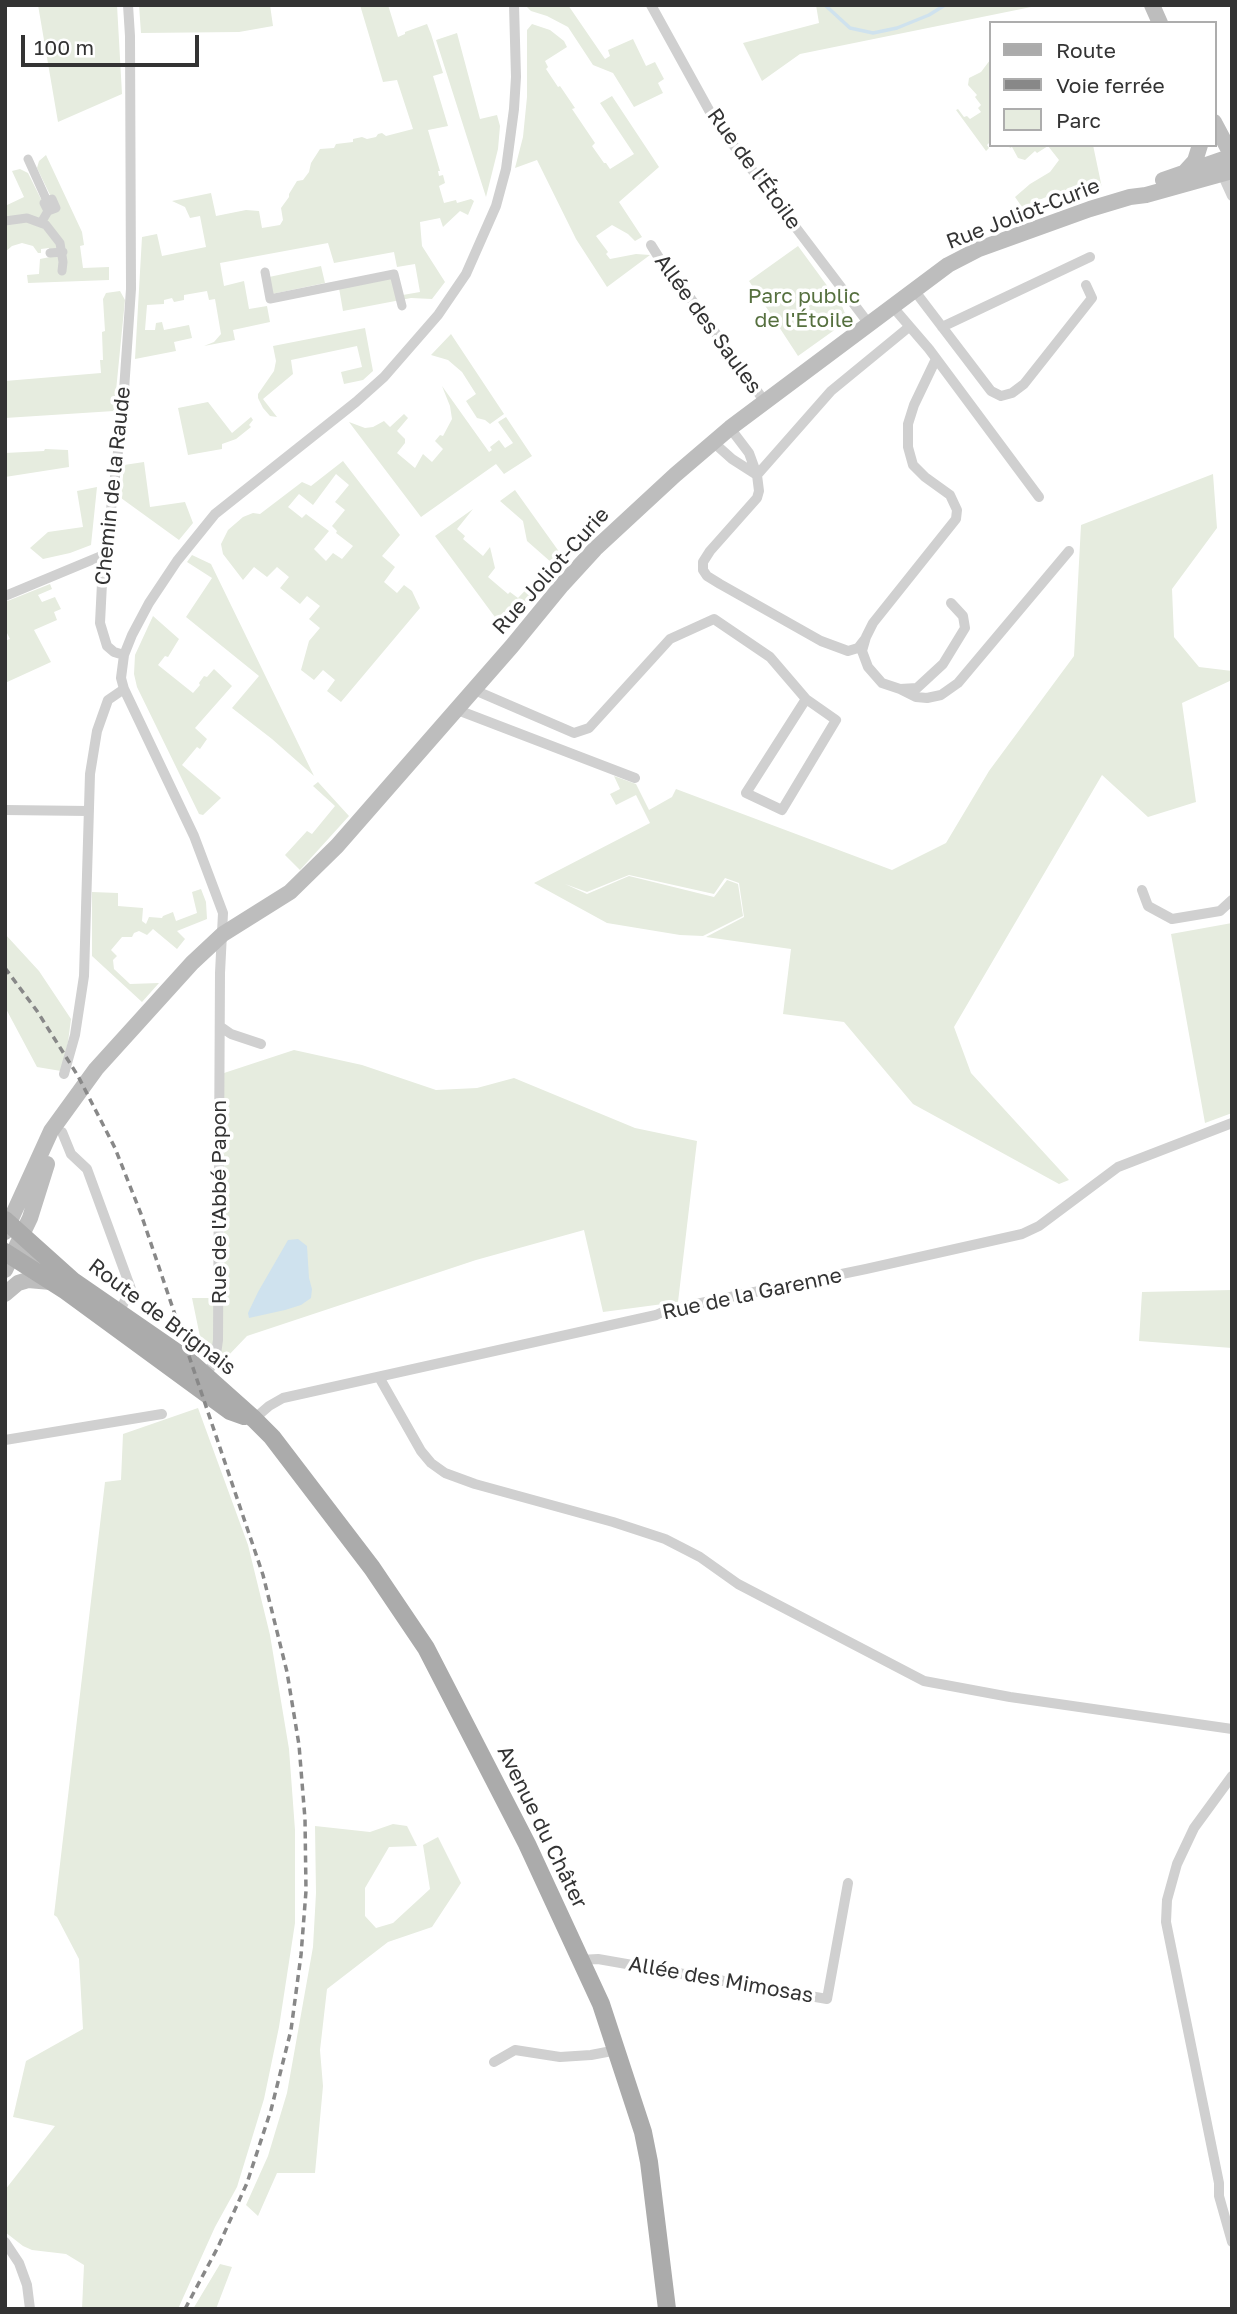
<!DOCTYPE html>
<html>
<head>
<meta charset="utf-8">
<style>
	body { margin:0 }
	#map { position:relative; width:1237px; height:2314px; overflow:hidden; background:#fff; font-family:"Golos Text",sans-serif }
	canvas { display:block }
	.frame { position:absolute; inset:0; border:7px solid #333; pointer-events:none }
	.legend { position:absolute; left:989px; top:21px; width:228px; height:126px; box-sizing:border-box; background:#fff; border:2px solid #adadad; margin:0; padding:9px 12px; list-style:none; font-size:21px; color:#333 }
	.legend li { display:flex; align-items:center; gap:14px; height:35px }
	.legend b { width:35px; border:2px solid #adadad }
	.scale { position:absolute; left:21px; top:35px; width:178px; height:32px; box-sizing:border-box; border:4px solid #333; border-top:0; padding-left:9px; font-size:21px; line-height:24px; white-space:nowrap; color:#333; -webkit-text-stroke:5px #fff; paint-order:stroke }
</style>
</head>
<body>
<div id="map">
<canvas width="1237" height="2314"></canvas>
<div class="frame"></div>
<ul class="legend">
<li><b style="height:9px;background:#ababab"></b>Route</li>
<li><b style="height:9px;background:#888"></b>Voie ferrée</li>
<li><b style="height:19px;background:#e6ecdf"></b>Parc</li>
</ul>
<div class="scale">100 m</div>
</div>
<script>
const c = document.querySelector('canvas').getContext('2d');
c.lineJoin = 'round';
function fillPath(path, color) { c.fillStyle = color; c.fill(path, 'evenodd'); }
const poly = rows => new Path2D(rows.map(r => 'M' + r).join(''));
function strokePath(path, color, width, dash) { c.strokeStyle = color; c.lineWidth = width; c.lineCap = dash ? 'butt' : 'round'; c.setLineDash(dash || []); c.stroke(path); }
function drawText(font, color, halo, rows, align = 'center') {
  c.font = font + ' "Golos Text",sans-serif'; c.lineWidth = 7; c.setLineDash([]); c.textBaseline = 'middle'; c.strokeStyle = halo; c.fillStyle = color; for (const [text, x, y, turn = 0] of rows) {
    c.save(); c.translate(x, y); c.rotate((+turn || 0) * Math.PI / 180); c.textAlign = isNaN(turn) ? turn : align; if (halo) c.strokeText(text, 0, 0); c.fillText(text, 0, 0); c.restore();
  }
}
const green = poly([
	[38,5,117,5,122,94,58,122],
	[139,5,270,5,273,26,239,32,141,33],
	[360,5,388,5,398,37,405,34,405,32,427,24,431,34,443,73,433,76,448,126,428,130,440,171,438,171,439,176,443,175,445,183,439,186,444,203,456,200,457,203,471,199,474,201,468,215,460,211,443,227,440,218,420,222,422,246,445,282,432,299,411,298,343,311,339,288,393,277,397,296,420,292,415,264,397,267,394,252,334,263,328,243,220,263,224,286,244,281,249,309,267,306,270,322,233,330,235,340,204,346,214,342,221,334,215,299,209,300,207,291,184,295,184,300,174,302,172,298,164,300,164,304,147,305,145,330,155,330,156,323,162,322,164,330,189,325,192,338,174,342,176,351,135,359,142,237,157,234,162,256,206,247,200,216,190,218,185,207,172,201,211,193,216,216,246,210,259,211,262,228,280,225,283,220,281,208,289,197,289,194,297,181,303,180,309,172,311,163,320,149,334,148,336,144,353,142,353,139,362,137,367,139,376,137,378,134,382,133,386,136,413,129,397,80,383,82],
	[525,5,568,5,605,59,610,56,608,50,633,39,646,66,655,62,664,79,658,83,663,93,634,107,613,73,593,65,568,27,547,16,531,11],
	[816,5,1041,5,800,54,762,81,743,43,819,23],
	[532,24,550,30,564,41,567,47,545,61,548,67,546,69,558,87,560,86,575,108,572,109,595,143,592,146,604,163,606,163,610,169,634,154,600,103,612,96,659,167,619,202,642,237,635,241,628,234,612,225,596,236,608,252,606,254,610,259,636,254,650,255,607,287,576,239,537,160,515,168,523,137,527,97,527,30],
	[457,33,480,119,497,115,500,126,498,149,486,197,436,40],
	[990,60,990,142,987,145,989,148,986,151,956,110,958,109,964,117,967,116,970,119,981,112,978,108,981,105,975,97,977,95,968,85,969,78,981,72],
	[1008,145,1093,145,1102,188,1062,203,1056,193,1022,207,1015,197,1030,184,1050,172,1059,160,1048,146,1037,153,1035,151,1025,160,1018,158,1012,147,1010,148],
	[46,155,82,232,84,245,80,246,83,268,109,267,109,280,28,283,27,275,39,274,40,259,50,257,49,248,41,249,41,253,38,253,33,246,22,243,12,246,5,252,5,206,24,197,12,171,20,169,28,173,42,201,51,197,37,168,39,161],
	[798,246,842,306,846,316,840,326,798,356,749,281],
	[321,266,325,283,272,294,269,277],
	[120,291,125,300,114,411,5,418,5,381,101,373,100,360,103,360,102,332,105,331,103,299,106,293],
	[365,328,373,371,363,380,344,384,341,372,362,367,357,346,291,360,293,374,263,399,277,417,270,416,263,408,258,398,258,394,274,371,276,361,273,346],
	[451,334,504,414,490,424,485,420,477,418,466,401,476,394,462,372,448,360,431,355],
	[442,386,489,452,492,450,490,447,499,440,505,448,513,443,498,422,506,417,532,456,504,474,496,464,421,517,349,422,365,428,373,427,384,421,390,427,404,414,408,418,397,431,405,439,405,443,397,453,415,468,423,454,432,462,443,449,435,441,440,435,443,436,452,419,450,406],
	[208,402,232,433,251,417,253,420,249,425,251,427,236,439,222,444,222,449,188,455,178,408],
	[45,449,68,450,69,467,5,477,5,453,44,451],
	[343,461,400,535,382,556,395,567,384,582,397,593,404,585,412,591,420,608,341,702,327,691,335,680,323,670,314,680,301,670,309,641,320,628,309,619,320,606,307,596,300,604,280,588,289,577,277,567,267,577,254,567,243,580,223,554,221,544,228,530,243,517,253,513,260,514,302,482,311,486],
	[336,474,349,485,335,502,345,510,332,526,337,531,336,533,353,546,342,559,333,553,326,561,314,549,329,531,306,514,302,518,288,507,299,494,313,505],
	[144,462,150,507,185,502,193,523,179,540,121,498,124,465],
	[1213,474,1217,528,1172,589,1174,637,1199,667,1232,671,1232,680,1182,703,1196,802,1148,817,1102,775,954,1027,971,1073,1069,1180,1059,1184,913,1104,844,1022,783,1014,791,949,706,937,744,917,739,883,725,878,714,894,629,875,587,892,565,884,587,894,629,876,714,897,727,880,738,884,743,916,703,936,680,935,607,923,534,883,650,823,636,795,616,805,610,794,620,789,614,776,636,784,649,810,672,797,676,789,892,870,946,843,989,771,1074,656,1081,525],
	[97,487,91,545,70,553,43,559,30,548,48,532,83,527,77,491],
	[515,490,565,560,559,567,548,567,552,563,527,541,523,521,500,501],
	[473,509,457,529,465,536,463,539,483,556,490,547,495,568,488,577,508,594,510,592,518,598,536,579,541,581,542,586,503,628,435,536],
	[192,555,211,564,314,776,272,739,232,708,259,676,186,617,212,578,187,562],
	[50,584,52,589,38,595,42,602,55,597,61,609,54,612,57,620,34,630,51,662,5,683,5,641,10,639,5,629,5,602],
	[153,616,179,639,168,657,165,656,158,665,193,693,200,685,199,683,204,676,207,677,214,669,232,686,195,728,207,739,200,749,197,747,182,765,221,798,203,815,199,814,137,687,134,674,135,655],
	[318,782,349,816,300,870,285,855,307,831,312,834,335,806,313,786],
	[201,889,206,902,207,919,177,931,185,939,177,949,153,929,147,935,139,931,134,933,132,937,122,937,111,950,117,956,113,960,114,969,130,984,159,983,142,1002,92,956,92,892,118,893,118,906,143,908,142,921,146,924,149,917,162,918,163,916,173,912,176,921,197,913,192,892],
	[1232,923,1232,1113,1205,1123,1171,934],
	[5,934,39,971,71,1019,68,1042,61,1071,37,1067,5,1007],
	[294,1050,362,1065,436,1090,477,1088,514,1078,635,1128,697,1141,678,1302,603,1312,584,1230,476,1260,247,1336,227,1357,204,1356,192,1298,224,1298,224,1073],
	[1232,1290,1232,1348,1139,1341,1142,1292],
	[198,1408,248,1545,270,1635,289,1749,295,1830,295,1923,279,2027,264,2099,237,2187,215,2227,178,2309,82,2309,84,2265,66,2254,32,2250,23,2246,5,2232,5,2190,55,2126,13,2117,26,2061,83,2029,79,1959,57,1917,54,1915,105,1482,121,1480,123,1434],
	[393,1824,407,1826,417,1846,389,1847,365,1888,365,1916,376,1928,393,1923,430,1889,423,1845,438,1837,461,1883,432,1927,388,1942,327,1989,320,2050,323,2086,315,2173,277,2173,258,2216,246,2205,268,2156,287,2093,313,1947,316,1893,315,1826,370,1832],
	[220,2264,232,2267,216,2309,193,2309]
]);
const water = poly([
	[298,1239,307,1246,309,1278,312,1289,311,1298,301,1305,285,1310,249,1318,248,1313,258,1292,288,1240]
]);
const stream = poly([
	[825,5,850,28,873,33,897,28,929,15,945,5]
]);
const pedestrian = poly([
	[28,159,47,201],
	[5,221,27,218,46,225,60,243,63,262,62,271],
	[41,223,48,211,56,208,52,199,44,203,48,211],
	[50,253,63,252],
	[265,272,270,299,394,274,402,306]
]);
const minor = poly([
	[651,5,715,121,869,324],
	[1222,174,1232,196],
	[651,245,676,285,691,299,765,402],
	[914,290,991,391,1001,396,1012,393,1024,384,1092,298,1086,285],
	[892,306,929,349,1039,497],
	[942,327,1090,257],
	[936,359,914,405,908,424,908,447,913,465,925,477,950,495,957,510,956,519,873,623,866,637,862,651,868,667,882,683,900,689,917,688,943,664,965,628,963,616,951,603],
	[730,428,749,453,757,475,759,491,757,498,710,551,703,562,703,570,707,576,720,584,821,641,848,651,858,648,865,639],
	[713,442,732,459,757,475],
	[757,475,831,391,909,327],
	[5,596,106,554],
	[124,655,114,652,107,646,100,623,102,583,122,419,131,289,130,36,128,5],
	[472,689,574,733,589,728,670,639,714,619,770,657,806,699,836,720,782,810,746,793,806,699],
	[900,689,916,697,927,698,941,695,958,683,1069,551],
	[455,709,635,778],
	[5,810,89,811],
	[1142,890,1148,906,1172,919,1220,911,1232,900],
	[221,1027,231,1034,261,1044],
	[64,1074,75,1035,84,976,90,774,97,731,108,700,124,689],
	[62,1132,71,1154,87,1169,131,1289,119,1312],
	[206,1374,215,1361,218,1340,220,973,223,913,194,836,124,689,121,678,124,655,132,635,149,603,177,561,215,514,356,402,384,377,438,315,466,274,496,206,506,169,514,109,516,77,514,5],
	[379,1377,421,1451,431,1463,445,1473,475,1484,613,1522,665,1539,700,1557,738,1584,924,1681,1010,1697,1232,1729],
	[254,1419,269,1406,283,1398,656,1315,667,1310,866,1269,1022,1234,1039,1226,1118,1167,1232,1123],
	[5,1440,162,1414],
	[1232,1776,1194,1828,1177,1864,1167,1900,1166,1922,1219,2183,1219,2196,1232,2242],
	[580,1960,598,1959,827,1999,848,1883],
	[494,2062,515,2050,560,2057,591,2055,617,2050],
	[5,2242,19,2263,27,2285,30,2309]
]);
const secondary = poly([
	[1152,5,1160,23],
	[1214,122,1232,156],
	[1185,172,1195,161,1200,145],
	[1163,180,1232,156],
	[5,1232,51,1131,96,1069,192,963,223,934,290,892,337,846,512,646,562,585,595,549,675,475,730,428,948,265,979,249,1090,209,1130,197,1146,195,1232,171],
	[17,1247,54,1274],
	[5,1270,30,1218,47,1164],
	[5,1294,18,1283,28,1280,51,1282]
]);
const primary = poly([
	[5,1220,73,1281,189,1361,254,1419,272,1437,372,1568,426,1648,527,1844,601,2004,643,2132,649,2162,667,2309],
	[5,1252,66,1291,230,1411,244,1416]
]);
const rail = poly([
	[5,968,37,1011,78,1076,115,1148,141,1214,263,1575,287,1672,299,1745,305,1819,306,1891,301,1955,291,2030,271,2110,247,2183,218,2247,185,2309]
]);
const streetNames = [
	["Rue de l'Étoile",754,169,54],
	["Rue Joliot-Curie",1023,214,-21],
	["Allée des Saules",708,324,54],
	["Chemin de la Raude",113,486,-84],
	["Rue Joliot-Curie",551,571,-48],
	["Rue de l'Abbé Papon",219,1202,-90],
	["Rue de la Garenne",752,1294,-12],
	["Route de Brignais",162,1317,37],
	["Avenue du Châter",542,1827,64],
	["Allée des Mimosas",721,1980,10]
];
const parkNames = [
	["Parc public",804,296],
	["de l'Étoile",804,320]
];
fillPath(green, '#e6ecdf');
fillPath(water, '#cfe2ee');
strokePath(stream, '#cfe2ee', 3.5);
strokePath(pedestrian, '#d0d0d0', 9);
strokePath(minor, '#d0d0d0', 10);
strokePath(secondary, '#bdbdbd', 16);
strokePath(primary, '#ababab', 18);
strokePath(rail, '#888', 3.5, [7, 5]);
drawText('21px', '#333', '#fff', streetNames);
drawText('21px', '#56703f', '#fff', parkNames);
</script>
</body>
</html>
